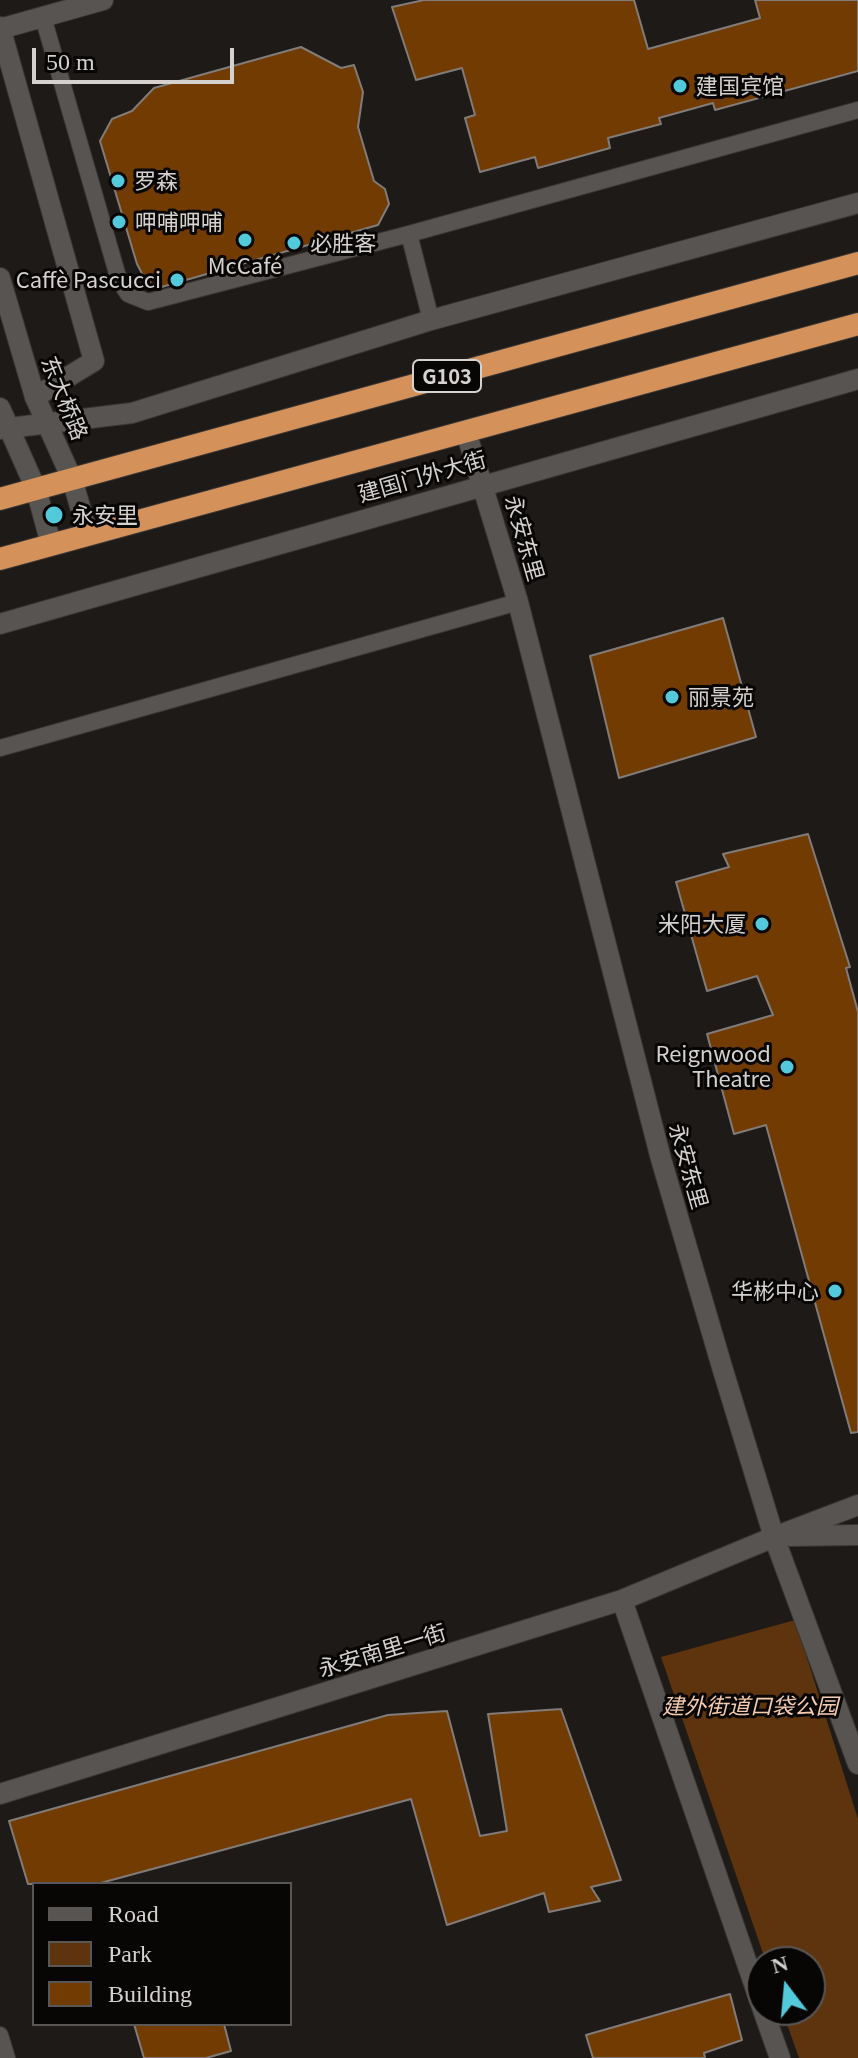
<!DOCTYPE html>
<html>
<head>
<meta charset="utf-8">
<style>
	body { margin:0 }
	#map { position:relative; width:858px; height:2058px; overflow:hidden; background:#1e1a18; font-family:Georgia,serif }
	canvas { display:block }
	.legend { position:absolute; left:32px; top:1882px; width:260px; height:144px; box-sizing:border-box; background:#070605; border:2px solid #595756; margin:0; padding:10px 14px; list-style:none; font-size:24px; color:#d4d1cf }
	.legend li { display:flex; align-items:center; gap:16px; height:40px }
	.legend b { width:40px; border:2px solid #595756 }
	.north { position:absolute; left:746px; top:1946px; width:80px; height:80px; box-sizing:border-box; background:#070605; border:2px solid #595756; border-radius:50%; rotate:344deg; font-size:22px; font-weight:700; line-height:32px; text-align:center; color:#d4d1cf }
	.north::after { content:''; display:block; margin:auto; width:28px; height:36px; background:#53cadc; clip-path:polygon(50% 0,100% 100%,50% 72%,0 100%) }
	.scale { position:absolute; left:32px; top:48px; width:202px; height:36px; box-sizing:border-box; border:4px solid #d4d1cf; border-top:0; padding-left:10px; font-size:24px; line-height:28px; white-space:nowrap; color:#d4d1cf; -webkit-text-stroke:6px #070605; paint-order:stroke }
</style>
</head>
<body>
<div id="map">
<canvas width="858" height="2058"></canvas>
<ul class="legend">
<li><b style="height:10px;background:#585451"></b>Road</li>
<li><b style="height:22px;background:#5d340e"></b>Park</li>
<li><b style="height:22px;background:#713b01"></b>Building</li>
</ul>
<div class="north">N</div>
<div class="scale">50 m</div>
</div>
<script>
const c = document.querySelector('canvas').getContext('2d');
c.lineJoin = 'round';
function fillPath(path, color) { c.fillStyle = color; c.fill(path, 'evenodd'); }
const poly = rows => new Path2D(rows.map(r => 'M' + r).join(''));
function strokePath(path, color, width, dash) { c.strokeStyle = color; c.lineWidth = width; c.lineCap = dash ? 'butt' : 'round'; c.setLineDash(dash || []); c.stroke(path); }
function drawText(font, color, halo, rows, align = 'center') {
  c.font = font + ' Georgia,"Noto Sans SC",serif'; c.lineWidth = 6; c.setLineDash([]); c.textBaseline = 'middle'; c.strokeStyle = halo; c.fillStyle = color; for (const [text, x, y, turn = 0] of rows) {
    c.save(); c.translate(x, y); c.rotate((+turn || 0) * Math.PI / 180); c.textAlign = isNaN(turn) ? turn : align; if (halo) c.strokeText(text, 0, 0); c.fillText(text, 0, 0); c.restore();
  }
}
const green = poly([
	[795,1620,858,1819,858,2058,799,2058,782,2010,810,2010,810,1962,766,1962,661,1657]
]);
const building = poly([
	[424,0,634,0,648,49,760,18,755,0,858,0,858,71,715,110,713,103,659,118,661,124,608,138,610,148,538,168,535,157,480,172,465,118,475,115,462,68,416,80,392,7,424,0],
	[301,47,341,68,354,65,363,92,358,127,374,181,385,189,389,204,378,225,158,288,146,281,137,264,100,141,112,119,132,111,154,88,301,47],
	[723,618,756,737,619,778,590,656,723,618],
	[808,834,850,967,846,968,858,1012,858,1432,851,1433,766,1125,734,1134,707,1034,773,1015,757,976,707,991,676,882,729,867,723,854,808,834],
	[561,1709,621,1880,591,1887,600,1901,549,1912,544,1893,447,1925,411,1799,97,1884,28,1884,9,1821,388,1715,447,1711,480,1836,507,1831,488,1714,561,1709],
	[730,1994,742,2040,704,2053,705,2058,593,2058,586,2035,730,1994],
	[134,2024,224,2024,231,2051,206,2058,144,2058,134,2024]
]);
const service = poly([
	[43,17,119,280,128,294,148,302,409,234],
	[431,320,409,234,858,110],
	[0,748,518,602],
	[0,2035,7,2058]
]);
const minor = poly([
	[0,29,103,0],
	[622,1600,762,2007],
	[0,1794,622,1600,774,1537],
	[763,2010,780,2058]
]);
const tertiary = poly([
	[0,27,94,361,35,397],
	[0,429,132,413,431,320,858,203],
	[466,432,518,602,661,1159,722,1367,774,1537,858,1764],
	[0,624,858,379]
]);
const secondary = poly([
	[0,278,35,397,72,479,88,534],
	[0,408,36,489,51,544],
	[790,1536,858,1535],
	[774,1537,858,1505]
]);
const trunk = poly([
	[0,499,858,263],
	[0,559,858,324]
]);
const markers = [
	[680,86,8,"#53cadc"],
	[118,181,8,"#53cadc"],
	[119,222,8,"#53cadc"],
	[245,240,8,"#53cadc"],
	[294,243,8,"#53cadc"],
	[177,280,8,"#53cadc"],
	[54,515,10,"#53cadc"],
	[672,697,8,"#53cadc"],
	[762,924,8,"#53cadc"],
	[787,1067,8,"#53cadc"],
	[835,1291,8,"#53cadc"]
];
const shields = [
	[447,376,68]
];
const shieldNames = [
	["G103",447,376]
];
const poiNames = [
	["建国宾馆",696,86],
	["罗森",134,181],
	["呷哺呷哺",135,222],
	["必胜客",310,243],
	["McCafé",245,266,"center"],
	["Caffè Pascucci",161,280,"right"],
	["永安里",72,515],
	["丽景苑",688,697],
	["米阳大厦",746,924,"right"],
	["Reignwood",771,1054,"right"],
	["Theatre",771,1079,"right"],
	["华彬中心",819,1291,"right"]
];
const streetNames = [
	["东大桥路",65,398,68],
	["建国门外大街",422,476,-16],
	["永安东里",525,538,74],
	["永安东里",689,1166,74],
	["永安南里一街",382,1650,-17]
];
const parkNames = [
	["建外街道口袋公园",750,1706]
];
fillPath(green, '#5d340e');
fillPath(building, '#713b01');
strokePath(building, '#817c79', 2);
strokePath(service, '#393635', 18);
strokePath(minor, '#393635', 22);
strokePath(tertiary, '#393635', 22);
strokePath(secondary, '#393635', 22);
strokePath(trunk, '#393635', 24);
strokePath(service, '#585451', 16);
strokePath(minor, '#585451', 20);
strokePath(tertiary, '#585451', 20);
strokePath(secondary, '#585451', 20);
strokePath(trunk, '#d4915a', 22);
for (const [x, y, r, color] of markers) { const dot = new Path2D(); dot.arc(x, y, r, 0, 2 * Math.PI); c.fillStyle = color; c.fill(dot); strokePath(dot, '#070605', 3); }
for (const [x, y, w] of shields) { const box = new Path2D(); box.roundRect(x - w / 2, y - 16, w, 32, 6); c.fillStyle = '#070605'; c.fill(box); strokePath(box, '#d4d1cf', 2); }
drawText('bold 20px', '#d4d1cf', null, shieldNames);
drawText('22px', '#d4d1cf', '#070605', poiNames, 'left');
drawText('22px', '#d4d1cf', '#070605', streetNames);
drawText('italic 22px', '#f5ccae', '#070605', parkNames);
</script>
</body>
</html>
